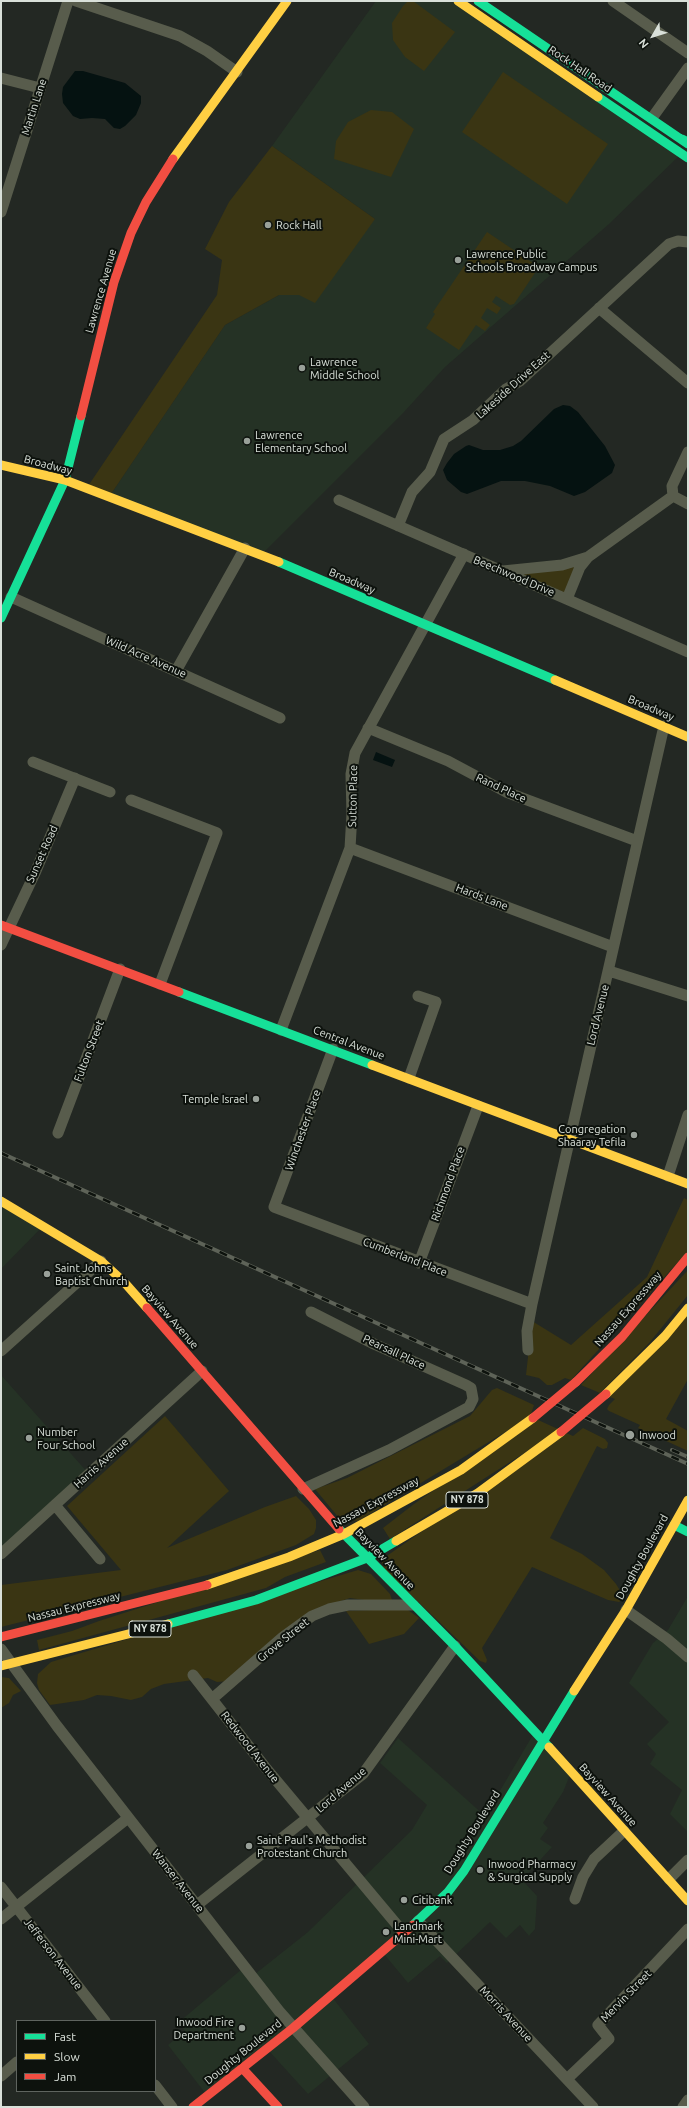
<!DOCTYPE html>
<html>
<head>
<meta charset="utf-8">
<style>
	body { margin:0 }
	#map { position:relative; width:689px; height:2108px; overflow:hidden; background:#232823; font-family:Ubuntu,sans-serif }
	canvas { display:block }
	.frame { position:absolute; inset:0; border:2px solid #d9e0d9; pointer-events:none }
	.legend { position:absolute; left:16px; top:2020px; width:140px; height:72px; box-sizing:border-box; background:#0d120d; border:1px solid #5f645f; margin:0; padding:5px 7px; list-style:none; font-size:12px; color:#d9e0d9 }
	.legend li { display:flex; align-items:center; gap:8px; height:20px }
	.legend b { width:20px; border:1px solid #5f645f }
	.north { position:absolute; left:633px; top:16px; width:40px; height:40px; -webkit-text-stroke:3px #0d120d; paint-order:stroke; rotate:231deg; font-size:11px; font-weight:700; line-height:16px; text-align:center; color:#d9e0d9 }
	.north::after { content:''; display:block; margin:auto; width:14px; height:18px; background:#d9e0d9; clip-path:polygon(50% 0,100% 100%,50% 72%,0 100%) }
</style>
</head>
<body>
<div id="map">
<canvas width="689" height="2108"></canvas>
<div class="frame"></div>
<ul class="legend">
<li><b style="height:5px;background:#16e098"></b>Fast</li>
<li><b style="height:5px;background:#ffcf43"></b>Slow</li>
<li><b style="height:5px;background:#f24e42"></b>Jam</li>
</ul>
<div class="north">N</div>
</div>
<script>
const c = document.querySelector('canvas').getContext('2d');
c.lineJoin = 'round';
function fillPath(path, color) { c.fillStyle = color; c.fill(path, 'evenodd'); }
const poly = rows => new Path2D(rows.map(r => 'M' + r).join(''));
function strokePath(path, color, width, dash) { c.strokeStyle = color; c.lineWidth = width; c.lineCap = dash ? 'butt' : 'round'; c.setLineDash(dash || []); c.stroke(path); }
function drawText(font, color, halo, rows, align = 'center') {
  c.font = font + ' Ubuntu,sans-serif'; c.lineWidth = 4; c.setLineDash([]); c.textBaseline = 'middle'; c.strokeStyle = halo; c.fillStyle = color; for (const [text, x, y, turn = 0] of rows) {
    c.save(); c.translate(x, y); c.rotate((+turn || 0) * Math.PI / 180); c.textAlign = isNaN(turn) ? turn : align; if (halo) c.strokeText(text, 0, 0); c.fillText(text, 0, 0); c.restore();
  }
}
const built = poly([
	[376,1,458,1,682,153,609,224,445,367,404,412,261,555,109,497,225,325,279,295,299,295,375,219,272,146],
	[1,1200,45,1224,1,1269],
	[1,1375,89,1474,1,1554],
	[688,1596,688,1832,670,1814,682,1790,650,1764,656,1754,647,1744,669,1722,629,1683,653,1643,668,1630],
	[534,1733,571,1772,563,1792,543,1823,548,1828,540,1839,552,1847,522,1880,537,1896,535,1929,529,1936,520,1925,506,1938,490,1922,447,1963,440,1956,408,1983,384,1954,332,1997,369,2044,308,2094,269,2051,209,2098,168,2045,185,2031,179,2022,242,1969,250,1978,308,1932,412,1830,427,1805,380,1763,398,1738,485,1816]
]);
const green = poly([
	[408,1,413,1,455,32,424,71,405,57,393,40,392,23,403,6],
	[503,72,608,144,567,204,462,132],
	[371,110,392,112,414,129,391,177,334,159,336,141,348,122],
	[272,146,375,219,315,303,299,295,279,295,225,325,109,497,86,489,217,295,222,260,205,249,229,202],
	[487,232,539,267,514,304,510,305,496,296,492,302,501,308,497,314,487,308,481,318,490,325,485,331,476,325,459,350,426,328,435,314,433,312],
	[588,557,567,599,503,571],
	[684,1198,688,1200,688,1251,571,1380,565,1378,552,1385,547,1385,539,1378,526,1375,532,1321,571,1345,647,1277],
	[688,1270,688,1295,650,1342,600,1393,581,1385],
	[688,1315,688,1379,666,1419,688,1431,688,1451,638,1428,640,1425,609,1411,607,1409,609,1405,615,1399,607,1396],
	[497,1388,534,1405,530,1417,358,1521,339,1518,315,1489,347,1478,470,1416,492,1390],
	[165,1416,229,1491,167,1548,265,1507,296,1496,309,1509,316,1520,316,1528,314,1534,296,1545,227,1570,1,1627,1,1585,121,1570,67,1506],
	[536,1419,560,1430,390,1539,383,1528,414,1504],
	[583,1428,605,1439,608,1443,607,1448,603,1449,597,1446,550,1538,582,1554,604,1570,616,1584,622,1594,623,1599,619,1602,608,1600,532,1567,482,1648,487,1660,486,1663,480,1661,384,1569,381,1560,564,1432,573,1436],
	[320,1550,326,1562,285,1577,266,1588,39,1650,37,1640,72,1631,99,1621],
	[358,1570,371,1574,390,1594,392,1600,371,1601,350,1598,320,1608,229,1681,217,1682,208,1678,164,1684,151,1689,142,1697,131,1700,111,1696,97,1695,84,1700,50,1705,39,1690,37,1683,38,1674,51,1662],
	[399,1609,408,1610,419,1618,404,1634,369,1644,346,1611],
	[1,1677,9,1678,21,1691,13,1695,9,1703,1,1708]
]);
const water = poly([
	[75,71,83,71,125,83,141,96,141,103,136,115,125,126,120,129,114,128,105,119,92,118,80,119,73,116,63,103,62,94,63,87],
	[563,405,570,406,578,412,605,446,615,465,612,473,585,492,574,496,550,486,525,481,501,481,467,494,461,492,447,480,443,470,447,463,454,454,466,446,469,445,483,450,500,450,513,446,521,441,554,409],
	[376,752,395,760,392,767,373,760]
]);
const street = poly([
	[76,1,180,36,207,51,237,72],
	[613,1,688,53],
	[1,78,40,88],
	[652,118,688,68],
	[1,212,68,1],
	[599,308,688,383],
	[673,496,672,486,688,452],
	[673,496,688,504],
	[339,500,688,652],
	[398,526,412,492,430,472,444,439,473,420,506,389,520,381,669,244,678,241,688,242],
	[503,571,562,565,588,557],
	[11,597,280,718],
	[567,599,580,567,588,557,673,496],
	[176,671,245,548],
	[368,728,448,761,506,792,637,841],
	[33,762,110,792],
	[131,800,217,833,160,984],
	[350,848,613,947],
	[1,945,35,873,75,778],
	[609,971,688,996],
	[281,1030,350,848,352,814,351,774,355,753,464,554],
	[333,1049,274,1207,532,1304],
	[409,1078,436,1002,418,996],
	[58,1133,120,969],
	[668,1176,688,1115],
	[419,1263,478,1106],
	[528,1350,527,1331,532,1304,664,726],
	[1,1351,101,1261],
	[303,1489,389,1450,469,1407,473,1399,471,1388,466,1385,374,1344,311,1312],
	[55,1505,100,1559],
	[1,1554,202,1371],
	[626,1610,667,1639,688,1657],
	[1,1649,57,1726,279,2011,364,2107],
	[193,1675,265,1767,403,1932],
	[212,1699,283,1637,312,1616,329,1609,348,1605,413,1605],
	[669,1879,688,1860],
	[1,1887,105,2021],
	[575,1899,583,1877,594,1859,624,1831],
	[197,1905,363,1774,455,1646],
	[1,1919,128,1818],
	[418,1921,593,2107],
	[1,2076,17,2062],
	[567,2079,609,2039,598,2025,688,1929],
	[155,2085,172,2107],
	[683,2107,688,2100]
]);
const fast = poly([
	[478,1,688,144],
	[598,97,688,158],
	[682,139,688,142],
	[279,562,555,680],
	[1,618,65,480,81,416],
	[179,992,372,1065],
	[674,1525,688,1532],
	[339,1529,455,1646,549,1747],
	[168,1624,256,1600,367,1558,396,1541],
	[413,1925,448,1892,464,1871,574,1691]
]);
const slow = poly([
	[458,1,598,97],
	[173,159,287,1],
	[1,465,65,480,279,562],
	[555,680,688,737],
	[372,1065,688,1184],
	[1,1201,101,1261,124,1282,147,1308],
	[606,1394,665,1336,688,1308],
	[396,1541,478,1493,561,1432],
	[207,1585,289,1557,344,1534,461,1470,533,1418],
	[1,1666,168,1624],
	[574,1691,626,1610,688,1500],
	[549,1747,688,1901]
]);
const jam = poly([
	[81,416,114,282,131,233,146,202,173,159],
	[1,925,179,992],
	[147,1308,339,1529],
	[576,1382,622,1337,688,1257],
	[1,1637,207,1585],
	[243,2069,278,2107],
	[193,2107,293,2028,413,1925]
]);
const rail = poly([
	[1,1153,688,1464],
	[672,1450,688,1457]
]);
const jamBridge = poly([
	[533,1418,576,1382],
	[561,1432,606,1394]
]);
const markers = [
	[268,225,4,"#99a099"],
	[458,260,4,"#99a099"],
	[302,368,4,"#99a099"],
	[247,441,4,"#99a099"],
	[256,1099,4,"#99a099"],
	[634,1135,4,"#99a099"],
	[47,1274,4,"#99a099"],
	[630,1435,5,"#99a099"],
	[29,1438,4,"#99a099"],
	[249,1846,4,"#99a099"],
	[480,1870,4,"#99a099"],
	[404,1900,4,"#99a099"],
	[386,1932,4,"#99a099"],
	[242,2028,4,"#99a099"]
];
const shields = [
	[467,1500,42],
	[150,1629,42]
];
const shieldNames = [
	["NY 878",467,1500],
	["NY 878",150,1629]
];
const streetNames = [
	["Rock Hall Road",580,69,34],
	["Martin Lane",34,107,-72],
	["Lawrence Avenue",101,291,-74],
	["Lakeside Drive East",513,385,-42],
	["Broadway",48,465,15],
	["Beechwood Drive",514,576,23],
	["Broadway",352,581,23],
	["Wild Acre Avenue",146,657,24],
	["Broadway",651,708,23],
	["Rand Place",501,788,25],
	["Sutton Place",353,796,-89],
	["Sunset Road",42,854,-66],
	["Hards Lane",482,897,21],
	["Lord Avenue",598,1015,-76],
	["Central Avenue",349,1043,21],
	["Fulton Street",89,1051,-69],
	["Winchester Place",303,1130,-70],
	["Richmond Place",448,1184,-70],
	["Cumberland Place",405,1257,21],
	["Nassau Expressway",628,1309,-49],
	["Bayview Avenue",170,1317,49],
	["Pearsall Place",394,1352,25],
	["Harris Avenue",101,1463,-42],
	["Nassau Expressway",376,1502,-28],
	["Doughty Boulevard",642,1557,-61],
	["Bayview Avenue",385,1559,46],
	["Nassau Expressway",74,1607,-14],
	["Grove Street",283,1640,-39],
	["Redwood Avenue",250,1747,52],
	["Lord Avenue",341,1790,-41],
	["Bayview Avenue",608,1795,48],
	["Doughty Boulevard",472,1832,-58],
	["Wanser Avenue",178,1881,52],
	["Jefferson Avenue",53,1954,52],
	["Mervin Street",626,1996,-46],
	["Morris Avenue",506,2014,47],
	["Doughty Boulevard",243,2052,-39]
];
const poiNames = [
	["Rock Hall",276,225],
	["Lawrence Public",466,254],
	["Schools Broadway Campus",466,267],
	["Lawrence",310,362],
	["Middle School",310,375],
	["Lawrence",255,435],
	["Elementary School",255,448],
	["Temple Israel",248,1099,"right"],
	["Congregation",626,1129,"right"],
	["Shaaray Tefila",626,1142,"right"],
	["Saint Johns",55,1268],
	["Baptist Church",55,1281],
	["Number",37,1432],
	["Four School",37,1445],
	["Inwood",639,1435],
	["Saint Paul's Methodist",257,1840],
	["Protestant Church",257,1853],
	["Inwood Pharmacy",488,1864],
	["& Surgical Supply",488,1877],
	["Citibank",412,1900],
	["Landmark",394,1926],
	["Mini-Mart",394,1939],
	["Inwood Fire",234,2022,"right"],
	["Department",234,2035,"right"]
];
fillPath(built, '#253225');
fillPath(green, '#3a3513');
fillPath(water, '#051211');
strokePath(street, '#585c4c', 11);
strokePath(fast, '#16e098', 9);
strokePath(slow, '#ffcf43', 9);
strokePath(jam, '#f24e42', 9);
strokePath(rail, '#5e6358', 4);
strokePath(rail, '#0d120d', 2.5, [8]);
strokePath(jamBridge, '#f24e42', 9);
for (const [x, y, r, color] of markers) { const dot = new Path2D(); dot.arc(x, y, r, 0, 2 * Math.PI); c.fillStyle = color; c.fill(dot); strokePath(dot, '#0d120d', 1.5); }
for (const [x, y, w] of shields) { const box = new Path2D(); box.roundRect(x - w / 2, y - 8, w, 16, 3); c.fillStyle = '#0d120d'; c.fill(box); strokePath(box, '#d9e0d9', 1); }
drawText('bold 10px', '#d9e0d9', null, shieldNames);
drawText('11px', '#d9e0d9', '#0d120d', streetNames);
drawText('11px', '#d9e0d9', '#0d120d', poiNames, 'left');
</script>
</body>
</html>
